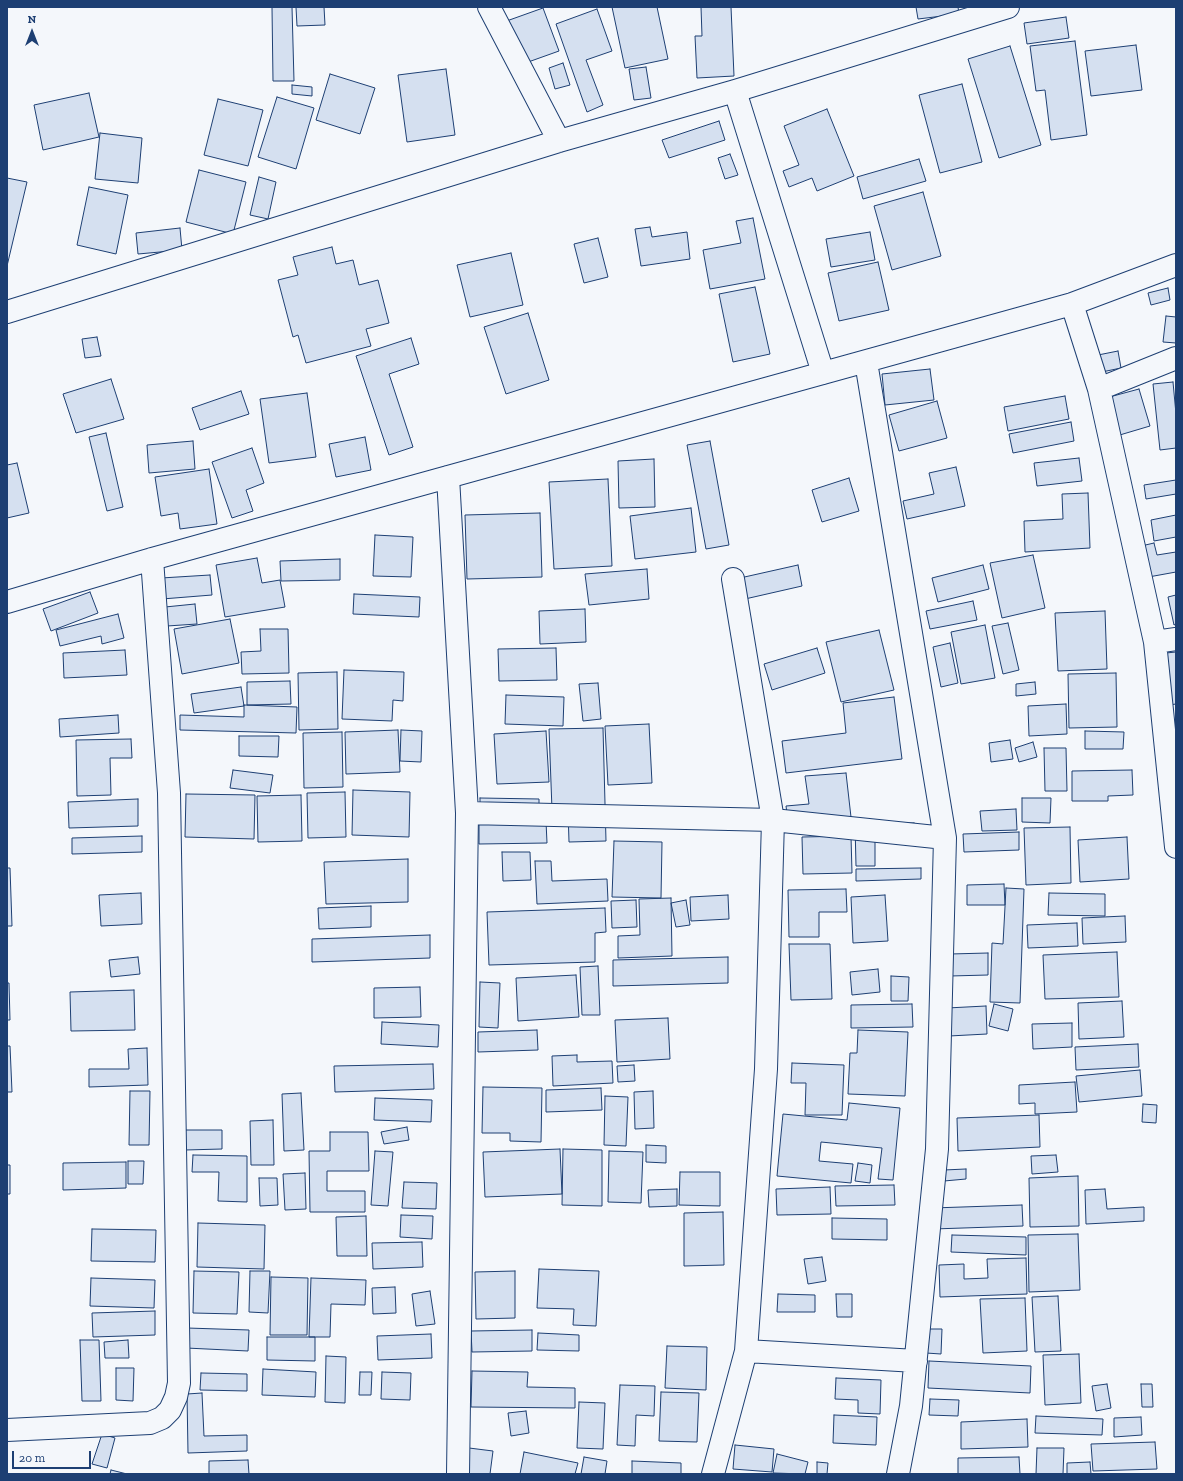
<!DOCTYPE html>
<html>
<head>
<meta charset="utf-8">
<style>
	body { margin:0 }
	#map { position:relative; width:1183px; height:1481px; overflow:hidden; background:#f4f7fb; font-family:"Zilla Slab",serif }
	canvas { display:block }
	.frame { position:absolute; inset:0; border:8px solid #1d3f73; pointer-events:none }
	.north { position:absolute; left:12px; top:12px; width:40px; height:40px; -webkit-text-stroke:3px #f4f7fb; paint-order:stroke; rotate:0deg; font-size:11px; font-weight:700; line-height:16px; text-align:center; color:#1d3f73 }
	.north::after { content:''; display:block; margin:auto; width:14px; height:18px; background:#1d3f73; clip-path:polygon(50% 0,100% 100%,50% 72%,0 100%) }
	.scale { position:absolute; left:12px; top:1451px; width:79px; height:18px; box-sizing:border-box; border:2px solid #1d3f73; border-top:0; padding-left:5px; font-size:12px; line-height:14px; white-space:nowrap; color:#1d3f73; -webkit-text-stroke:3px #f4f7fb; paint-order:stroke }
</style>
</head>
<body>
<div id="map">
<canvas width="1183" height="1481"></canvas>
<div class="frame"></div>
<div class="north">N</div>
<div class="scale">20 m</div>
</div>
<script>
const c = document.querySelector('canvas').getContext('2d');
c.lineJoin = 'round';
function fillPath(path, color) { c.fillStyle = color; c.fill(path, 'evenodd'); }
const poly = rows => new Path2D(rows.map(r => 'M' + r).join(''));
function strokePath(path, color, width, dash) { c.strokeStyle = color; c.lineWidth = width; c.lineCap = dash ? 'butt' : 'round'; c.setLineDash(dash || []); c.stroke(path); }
const building = poly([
	[272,7,292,7,294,81,273,81,272,7],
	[296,7,324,7,325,25,297,26,296,7],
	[612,7,657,7,668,59,625,68,612,7],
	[701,7,731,7,734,76,697,78,695,36,702,36,701,7],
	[916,7,958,7,959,14,918,19,916,7],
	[543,8,559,51,517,66,501,23,543,8],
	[597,9,612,51,586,60,603,105,587,112,556,24,597,9],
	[1066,17,1069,38,1027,44,1024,23,1066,17],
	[1075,41,1087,135,1051,140,1045,90,1036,91,1030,46,1075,41],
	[1136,45,1142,90,1091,96,1085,51,1136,45],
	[1010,46,1041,145,999,158,968,59,1010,46],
	[563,63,570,85,555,89,549,68,563,63],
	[646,67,651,98,634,100,629,69,646,67],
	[446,69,455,135,407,142,398,75,446,69],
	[330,74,375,88,360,134,316,120,330,74],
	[962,84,982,162,940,173,919,95,962,84],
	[292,85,312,87,312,96,292,94,292,85],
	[89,93,99,137,43,150,34,105,89,93],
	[277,97,314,108,296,169,258,157,277,97],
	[218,99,263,110,248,166,204,155,218,99],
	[827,109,854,176,817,191,812,178,789,187,783,171,799,165,784,126,827,109],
	[719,121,725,140,669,158,662,140,719,121],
	[100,133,142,138,138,183,95,179,100,133],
	[730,154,738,175,725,179,718,158,730,154],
	[919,159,926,181,863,199,857,177,919,159],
	[199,170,246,182,233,234,186,222,199,170],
	[259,177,276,182,268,219,250,215,259,177],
	[7,178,27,182,7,266,7,178],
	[89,187,128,195,116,254,77,245,89,187],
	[923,192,941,256,892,270,874,206,923,192],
	[753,218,765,279,710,289,703,250,741,243,736,221,753,218],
	[650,227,652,237,687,232,690,259,641,266,635,229,650,227],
	[180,228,182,250,138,254,136,233,180,228],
	[870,232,875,260,831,267,826,239,870,232],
	[598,238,608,277,584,283,574,244,598,238],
	[332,247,336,264,353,260,359,285,378,280,389,323,366,329,371,346,306,363,298,335,293,337,278,280,298,275,293,257,332,247],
	[511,253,523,305,470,317,457,265,511,253],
	[878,262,889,310,839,321,828,273,878,262],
	[755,287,770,354,733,362,719,294,755,287],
	[1168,288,1170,300,1151,305,1148,293,1168,288],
	[528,313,549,380,506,394,484,327,528,313],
	[1166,316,1176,317,1176,343,1163,342,1166,316],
	[97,337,101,356,85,358,82,339,97,337],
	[411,338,419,364,389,374,413,447,389,455,356,356,411,338],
	[1118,351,1121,368,1097,373,1093,356,1118,351],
	[930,369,934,400,885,405,882,374,930,369],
	[111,379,124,419,76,433,63,394,111,379],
	[1173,382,1176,414,1176,448,1160,450,1153,384,1173,382],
	[1139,389,1150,426,1113,437,1102,399,1139,389],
	[241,391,249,414,200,430,192,408,241,391],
	[307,393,316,457,269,463,260,399,307,393],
	[1065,396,1069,419,1008,431,1004,407,1065,396],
	[937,401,947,438,899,451,889,415,937,401],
	[1071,422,1074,441,1013,453,1009,434,1071,422],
	[106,433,123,507,107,511,89,437,106,433],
	[365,437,371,470,336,477,329,444,365,437],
	[193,441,195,469,149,473,147,445,193,441],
	[710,441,729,545,706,549,687,445,710,441],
	[252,448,264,483,246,490,253,511,232,518,212,462,252,448],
	[1079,458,1082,481,1037,486,1034,463,1079,458],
	[654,459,655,507,619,508,618,461,654,459],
	[17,463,29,513,7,518,7,465,17,463],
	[956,467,965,506,907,519,903,501,934,494,929,473,956,467],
	[209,469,217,524,180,529,178,513,161,516,155,477,209,469],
	[849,478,859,511,822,522,812,490,849,478],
	[608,479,612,566,554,569,549,482,608,479],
	[1176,480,1176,494,1146,499,1144,485,1176,480],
	[1088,493,1090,548,1025,552,1024,521,1063,519,1062,494,1088,493],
	[691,508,696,552,635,559,630,516,691,508],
	[540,513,542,577,467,579,465,515,540,513],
	[1176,515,1176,537,1154,541,1151,520,1176,515],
	[375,535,413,537,411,577,373,576,375,535],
	[1154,543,1157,555,1176,552,1176,572,1143,578,1137,547,1154,543],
	[1033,555,1045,608,1002,618,990,563,1033,555],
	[257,558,262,583,280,580,285,607,225,617,216,565,257,558],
	[340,559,340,580,281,581,280,561,340,559],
	[798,565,802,586,745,599,740,578,798,565],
	[983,565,989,589,938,602,932,578,983,565],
	[647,569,649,599,589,605,585,574,647,569],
	[210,575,212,595,162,599,161,578,210,575],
	[90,592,98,613,51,631,43,609,90,592],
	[354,594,420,597,419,617,353,614,354,594],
	[1176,595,1176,624,1174,625,1168,597,1176,595],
	[973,601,977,620,930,629,926,611,973,601],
	[195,604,197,624,167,626,165,607,195,604],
	[585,609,586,642,540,644,539,611,585,609],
	[1105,611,1107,669,1058,671,1055,613,1105,611],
	[118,614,124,638,102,644,101,636,60,646,56,630,118,614],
	[230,619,239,663,182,674,174,629,230,619],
	[1008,623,1019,670,1003,674,992,626,1008,623],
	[985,625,995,678,961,684,951,632,985,625],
	[260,629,288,629,289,673,242,674,241,652,261,651,260,629],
	[879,630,894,690,841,702,826,642,879,630],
	[950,643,958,683,941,687,933,647,950,643],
	[556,648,557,680,499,681,498,649,556,648],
	[817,648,825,673,772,690,764,664,817,648],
	[125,650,127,675,64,678,63,653,125,650],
	[1176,652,1176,704,1169,705,1166,653,1176,652],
	[344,670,404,672,403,701,393,700,392,721,342,719,344,670],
	[337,672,338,729,299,730,298,673,337,672],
	[1116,673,1117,727,1069,728,1068,674,1116,673],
	[290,681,291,704,247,705,247,682,290,681],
	[1035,682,1036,694,1016,696,1016,684,1035,682],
	[598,683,601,719,583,721,579,684,598,683],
	[241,687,244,706,194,713,191,694,241,687],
	[506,695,564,697,563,726,505,724,506,695],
	[894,697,902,759,786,773,782,741,846,733,843,703,894,697],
	[1066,704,1067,734,1029,736,1028,706,1066,704],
	[244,705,297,707,296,733,180,730,180,715,244,717,244,705],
	[118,715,119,733,60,737,59,719,118,715],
	[649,724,652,783,608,785,605,726,649,724],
	[603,728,606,841,569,842,568,810,552,810,549,729,603,728],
	[398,730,400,772,346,774,345,732,398,730],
	[401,730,422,731,421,762,400,761,401,730],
	[546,731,549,782,497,784,494,734,546,731],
	[1085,731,1124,732,1123,749,1085,749,1085,731],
	[342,732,343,787,304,788,303,733,342,732],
	[239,736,279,736,278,757,239,756,239,736],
	[131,739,132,758,110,758,111,795,77,796,76,740,131,739],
	[1010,740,1013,759,991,762,989,743,1010,740],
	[1033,742,1037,757,1019,762,1015,748,1033,742],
	[1044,748,1066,748,1067,791,1045,791,1044,748],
	[233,770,273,775,270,793,230,788,233,770],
	[1132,770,1133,795,1108,796,1108,801,1072,801,1072,771,1132,770],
	[846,773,852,826,789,829,786,806,809,804,805,776,846,773],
	[353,790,410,792,409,837,352,835,353,790],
	[345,792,346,837,308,838,307,793,345,792],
	[186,794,255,795,254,839,185,837,186,794],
	[301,795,302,841,258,842,257,796,301,795],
	[480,798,539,799,539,819,480,819,480,798],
	[1022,798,1051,798,1050,823,1022,822,1022,798],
	[138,799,138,826,69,828,68,802,138,799],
	[1016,809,1017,830,982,831,980,811,1016,809],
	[546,821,547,843,479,844,479,823,546,821],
	[914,823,914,840,875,841,875,866,856,866,855,824,914,823],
	[1070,827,1071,883,1026,885,1024,828,1070,827],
	[1019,832,1019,850,964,852,963,834,1019,832],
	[142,836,142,852,72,854,72,838,142,836],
	[851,836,852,873,803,874,802,837,851,836],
	[1127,837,1129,879,1080,882,1078,840,1127,837],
	[614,841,662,842,661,898,612,897,614,841],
	[502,852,530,852,531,880,503,881,502,852],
	[408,859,408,902,326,904,324,862,408,859],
	[535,861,551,861,552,881,607,879,608,901,537,904,535,861],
	[7,868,10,868,12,926,7,926,7,868],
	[921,868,921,879,856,881,856,869,921,868],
	[1004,884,1005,905,967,905,967,885,1004,884],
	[1006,888,1024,889,1020,1003,990,1002,992,943,1003,944,1006,888],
	[846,889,847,912,819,912,819,937,789,937,788,890,846,889],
	[141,893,142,924,101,926,99,895,141,893],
	[1049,893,1105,894,1105,916,1048,915,1049,893],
	[728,895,729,919,691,921,690,897,728,895],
	[885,895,888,941,853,943,851,897,885,895],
	[671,898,672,956,618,958,618,936,640,935,639,899,671,898],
	[636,900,637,927,612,928,611,901,636,900],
	[686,900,690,925,676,927,671,903,686,900],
	[371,906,371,927,319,929,318,908,371,906],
	[605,908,606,932,595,933,595,962,489,965,487,912,605,908],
	[1125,916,1126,942,1083,944,1082,918,1125,916],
	[1077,923,1078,946,1028,948,1027,925,1077,923],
	[430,935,430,958,312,962,312,939,430,935],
	[789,944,830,944,832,999,791,1000,789,944],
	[1117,952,1119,997,1045,999,1043,955,1117,952],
	[988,953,988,975,950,976,950,954,988,953],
	[138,957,140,974,111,977,109,960,138,957],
	[728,957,728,983,613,986,613,960,728,957],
	[598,966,600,1015,582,1015,580,967,598,966],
	[878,969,880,992,852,995,850,972,878,969],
	[576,975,579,1017,518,1021,516,978,576,975],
	[891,976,909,977,908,1001,891,1001,891,976],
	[480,982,500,983,498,1028,479,1027,480,982],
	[7,983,9,983,10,1020,7,1020,7,983],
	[420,987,421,1017,374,1018,374,988,420,987],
	[134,990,135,1030,71,1031,70,992,134,990],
	[1122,1001,1124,1037,1079,1039,1078,1003,1122,1001],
	[912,1004,913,1027,851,1028,851,1005,912,1004],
	[994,1004,1013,1009,1008,1031,989,1026,994,1004],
	[986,1006,987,1034,949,1036,947,1008,986,1006],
	[668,1018,670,1059,617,1062,615,1020,668,1018],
	[382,1022,439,1025,438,1047,381,1044,382,1022],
	[1072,1023,1072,1047,1033,1049,1032,1024,1072,1023],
	[537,1030,538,1050,478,1052,478,1032,537,1030],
	[858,1030,908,1032,905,1096,848,1094,850,1053,857,1053,858,1030],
	[1138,1044,1139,1067,1076,1070,1075,1047,1138,1044],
	[7,1046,10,1046,12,1092,7,1092,7,1046],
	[147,1048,148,1085,89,1087,89,1069,129,1069,128,1049,147,1048],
	[577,1055,577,1062,612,1061,613,1083,553,1086,552,1056,577,1055],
	[792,1063,844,1065,842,1115,805,1115,806,1083,791,1083,792,1063],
	[433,1064,434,1089,335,1092,334,1066,433,1064],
	[634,1065,635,1081,618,1082,617,1066,634,1065],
	[1140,1070,1142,1096,1079,1102,1076,1076,1140,1070],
	[1075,1082,1077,1112,1035,1114,1035,1103,1019,1104,1019,1085,1075,1082],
	[483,1087,542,1088,541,1142,510,1141,510,1133,482,1133,483,1087],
	[601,1088,602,1110,546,1112,546,1090,601,1088],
	[130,1091,150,1091,149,1145,129,1145,130,1091],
	[653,1091,654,1128,635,1129,634,1092,653,1091],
	[301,1093,304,1150,284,1151,282,1094,301,1093],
	[605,1096,628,1097,626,1146,604,1145,605,1096],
	[375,1098,432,1100,431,1122,374,1120,375,1098],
	[849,1103,900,1108,893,1180,878,1179,882,1148,821,1142,819,1161,853,1164,851,1183,777,1176,783,1114,847,1120,849,1103],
	[1143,1104,1157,1105,1156,1123,1142,1122,1143,1104],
	[1039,1115,1040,1147,958,1151,957,1118,1039,1115],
	[273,1120,274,1165,251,1165,250,1121,273,1120],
	[407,1127,409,1140,384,1144,381,1132,407,1127],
	[184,1130,222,1130,222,1149,185,1150,184,1130],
	[330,1132,368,1132,369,1171,327,1171,327,1191,365,1191,365,1212,310,1212,309,1151,330,1151,330,1132],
	[646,1145,666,1146,666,1163,646,1162,646,1145],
	[560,1149,562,1194,485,1197,483,1152,560,1149],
	[563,1149,602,1150,602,1206,562,1205,563,1149],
	[375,1151,393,1152,388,1206,371,1205,375,1151],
	[609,1151,643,1152,641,1203,608,1202,609,1151],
	[193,1155,247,1156,247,1202,218,1201,219,1172,192,1172,193,1155],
	[1056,1155,1058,1172,1032,1174,1031,1156,1056,1155],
	[128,1161,144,1161,143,1184,128,1184,128,1161],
	[126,1162,126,1188,63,1190,63,1163,126,1162],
	[858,1163,872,1165,870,1183,855,1181,858,1163],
	[7,1165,10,1165,10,1194,7,1194,7,1165],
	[966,1169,966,1179,944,1181,944,1170,966,1169],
	[680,1172,720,1172,720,1206,679,1205,680,1172],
	[305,1173,306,1209,285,1210,283,1174,305,1173],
	[1078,1176,1079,1226,1030,1227,1029,1178,1078,1176],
	[259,1178,277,1178,278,1205,260,1206,259,1178],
	[404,1182,437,1183,436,1209,402,1208,404,1182],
	[894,1185,895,1205,836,1206,835,1186,894,1185],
	[830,1187,831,1214,777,1215,776,1189,830,1187],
	[677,1189,677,1206,649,1207,648,1190,677,1189],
	[1105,1189,1107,1209,1144,1207,1144,1221,1086,1224,1085,1190,1105,1189],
	[1022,1205,1023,1226,933,1229,932,1208,1022,1205],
	[723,1212,724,1265,684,1266,684,1213,723,1212],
	[401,1215,433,1216,432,1239,400,1237,401,1215],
	[366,1216,367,1256,337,1256,336,1217,366,1216],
	[832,1218,887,1219,887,1240,832,1239,832,1218],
	[198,1223,265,1225,264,1269,197,1267,198,1223],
	[92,1229,156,1230,155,1262,91,1261,92,1229],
	[1078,1234,1080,1290,1029,1292,1028,1235,1078,1234],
	[952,1235,1026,1237,1026,1255,951,1252,952,1235],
	[422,1242,423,1267,373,1269,372,1243,422,1242],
	[822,1257,826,1281,808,1284,804,1259,822,1257],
	[1026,1258,1027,1294,940,1297,939,1265,964,1264,964,1279,988,1278,987,1259,1026,1258],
	[539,1269,599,1271,596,1326,573,1325,574,1309,537,1308,539,1269],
	[194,1271,239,1272,237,1314,193,1313,194,1271],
	[250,1271,270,1271,268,1313,249,1312,250,1271],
	[515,1271,515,1318,476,1319,475,1272,515,1271],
	[271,1277,308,1278,307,1335,270,1335,271,1277],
	[91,1278,155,1280,154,1308,90,1306,91,1278],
	[311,1278,366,1280,365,1305,331,1304,330,1337,309,1337,311,1278],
	[395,1287,396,1313,373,1314,372,1288,395,1287],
	[430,1291,435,1324,416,1326,412,1294,430,1291],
	[778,1294,815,1295,815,1312,777,1312,778,1294],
	[836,1294,852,1294,852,1317,837,1317,836,1294],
	[1058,1296,1061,1351,1035,1352,1032,1297,1058,1296],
	[1025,1298,1027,1351,983,1353,980,1299,1025,1298],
	[155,1311,155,1335,93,1337,92,1313,155,1311],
	[187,1328,249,1330,248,1351,186,1348,187,1328],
	[926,1329,942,1329,941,1354,926,1353,926,1329],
	[532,1330,532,1351,472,1352,471,1331,532,1330],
	[538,1333,579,1335,579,1351,537,1350,538,1333],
	[431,1334,432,1358,378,1360,377,1336,431,1334],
	[267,1337,315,1337,315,1361,267,1360,267,1337],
	[80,1340,99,1340,101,1401,82,1401,80,1340],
	[128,1340,129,1358,105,1358,104,1342,128,1340],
	[667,1346,707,1347,706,1390,665,1388,667,1346],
	[1079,1354,1081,1403,1045,1405,1043,1355,1079,1354],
	[326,1356,346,1357,345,1403,325,1402,326,1356],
	[929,1361,1031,1366,1030,1393,928,1388,929,1361],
	[116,1368,134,1368,133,1401,116,1400,116,1368],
	[263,1369,316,1372,315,1397,262,1395,263,1369],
	[472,1371,528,1372,527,1387,575,1388,575,1408,471,1407,472,1371],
	[360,1372,372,1372,371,1395,359,1395,360,1372],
	[382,1372,411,1373,410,1400,381,1399,382,1372],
	[201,1373,247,1374,247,1391,200,1390,201,1373],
	[836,1378,881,1380,880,1414,858,1413,858,1400,835,1399,836,1378],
	[1107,1384,1111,1408,1096,1411,1092,1386,1107,1384],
	[1141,1384,1152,1384,1153,1407,1142,1407,1141,1384],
	[620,1385,655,1386,654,1416,636,1415,635,1446,617,1445,620,1385],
	[661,1392,699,1393,697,1442,659,1441,661,1392],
	[202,1393,204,1436,247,1435,247,1451,188,1453,187,1394,202,1393],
	[930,1399,959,1400,958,1416,929,1415,930,1399],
	[579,1402,605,1403,603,1449,577,1448,579,1402],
	[526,1411,529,1433,511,1436,508,1413,526,1411],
	[834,1415,877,1417,876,1445,833,1443,834,1415],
	[1036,1416,1103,1419,1102,1435,1035,1433,1036,1416],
	[1141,1417,1142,1435,1114,1437,1114,1418,1141,1417],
	[1027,1419,1028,1447,961,1449,961,1422,1027,1419],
	[102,1434,115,1438,107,1468,92,1464,102,1434],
	[1155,1442,1157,1469,1093,1471,1091,1444,1155,1442],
	[735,1445,774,1449,772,1472,733,1469,735,1445],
	[461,1447,493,1451,490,1474,458,1474,461,1447],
	[1037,1448,1064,1448,1063,1474,1036,1474,1037,1448],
	[524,1452,578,1463,575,1474,520,1474,524,1452],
	[777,1454,808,1462,805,1474,773,1473,777,1454],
	[584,1457,607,1461,605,1474,581,1474,584,1457],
	[1019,1457,1020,1474,958,1474,958,1458,1019,1457],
	[248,1460,249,1474,209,1474,209,1461,248,1460],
	[632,1461,681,1463,681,1474,632,1474,632,1461],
	[817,1462,828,1463,827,1474,817,1474,817,1462],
	[1090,1462,1091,1474,1067,1474,1067,1463,1090,1462],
	[111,1470,127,1474,110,1474,111,1470]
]);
const minor = poly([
	[489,7,559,141],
	[735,91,823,373],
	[1072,304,1099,389,1155,642,1176,847],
	[7,312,559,141,735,91,1008,7],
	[866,362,945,838,937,1149,911,1406,898,1474],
	[1099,389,1176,358],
	[448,477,467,813,458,1474],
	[7,602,152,559,1072,304,1176,265],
	[1155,642,1176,639],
	[467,813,773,820,945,838],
	[746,1351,916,1361],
	[7,1430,150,1423,162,1418,170,1410,176,1397,179,1383,169,793,152,559],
	[713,1474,746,1351,766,1069,773,820,733,579]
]);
fillPath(building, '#d5e0f0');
strokePath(building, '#1d3f73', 1);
strokePath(minor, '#1d3f73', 24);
strokePath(minor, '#f4f7fb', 22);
</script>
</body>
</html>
